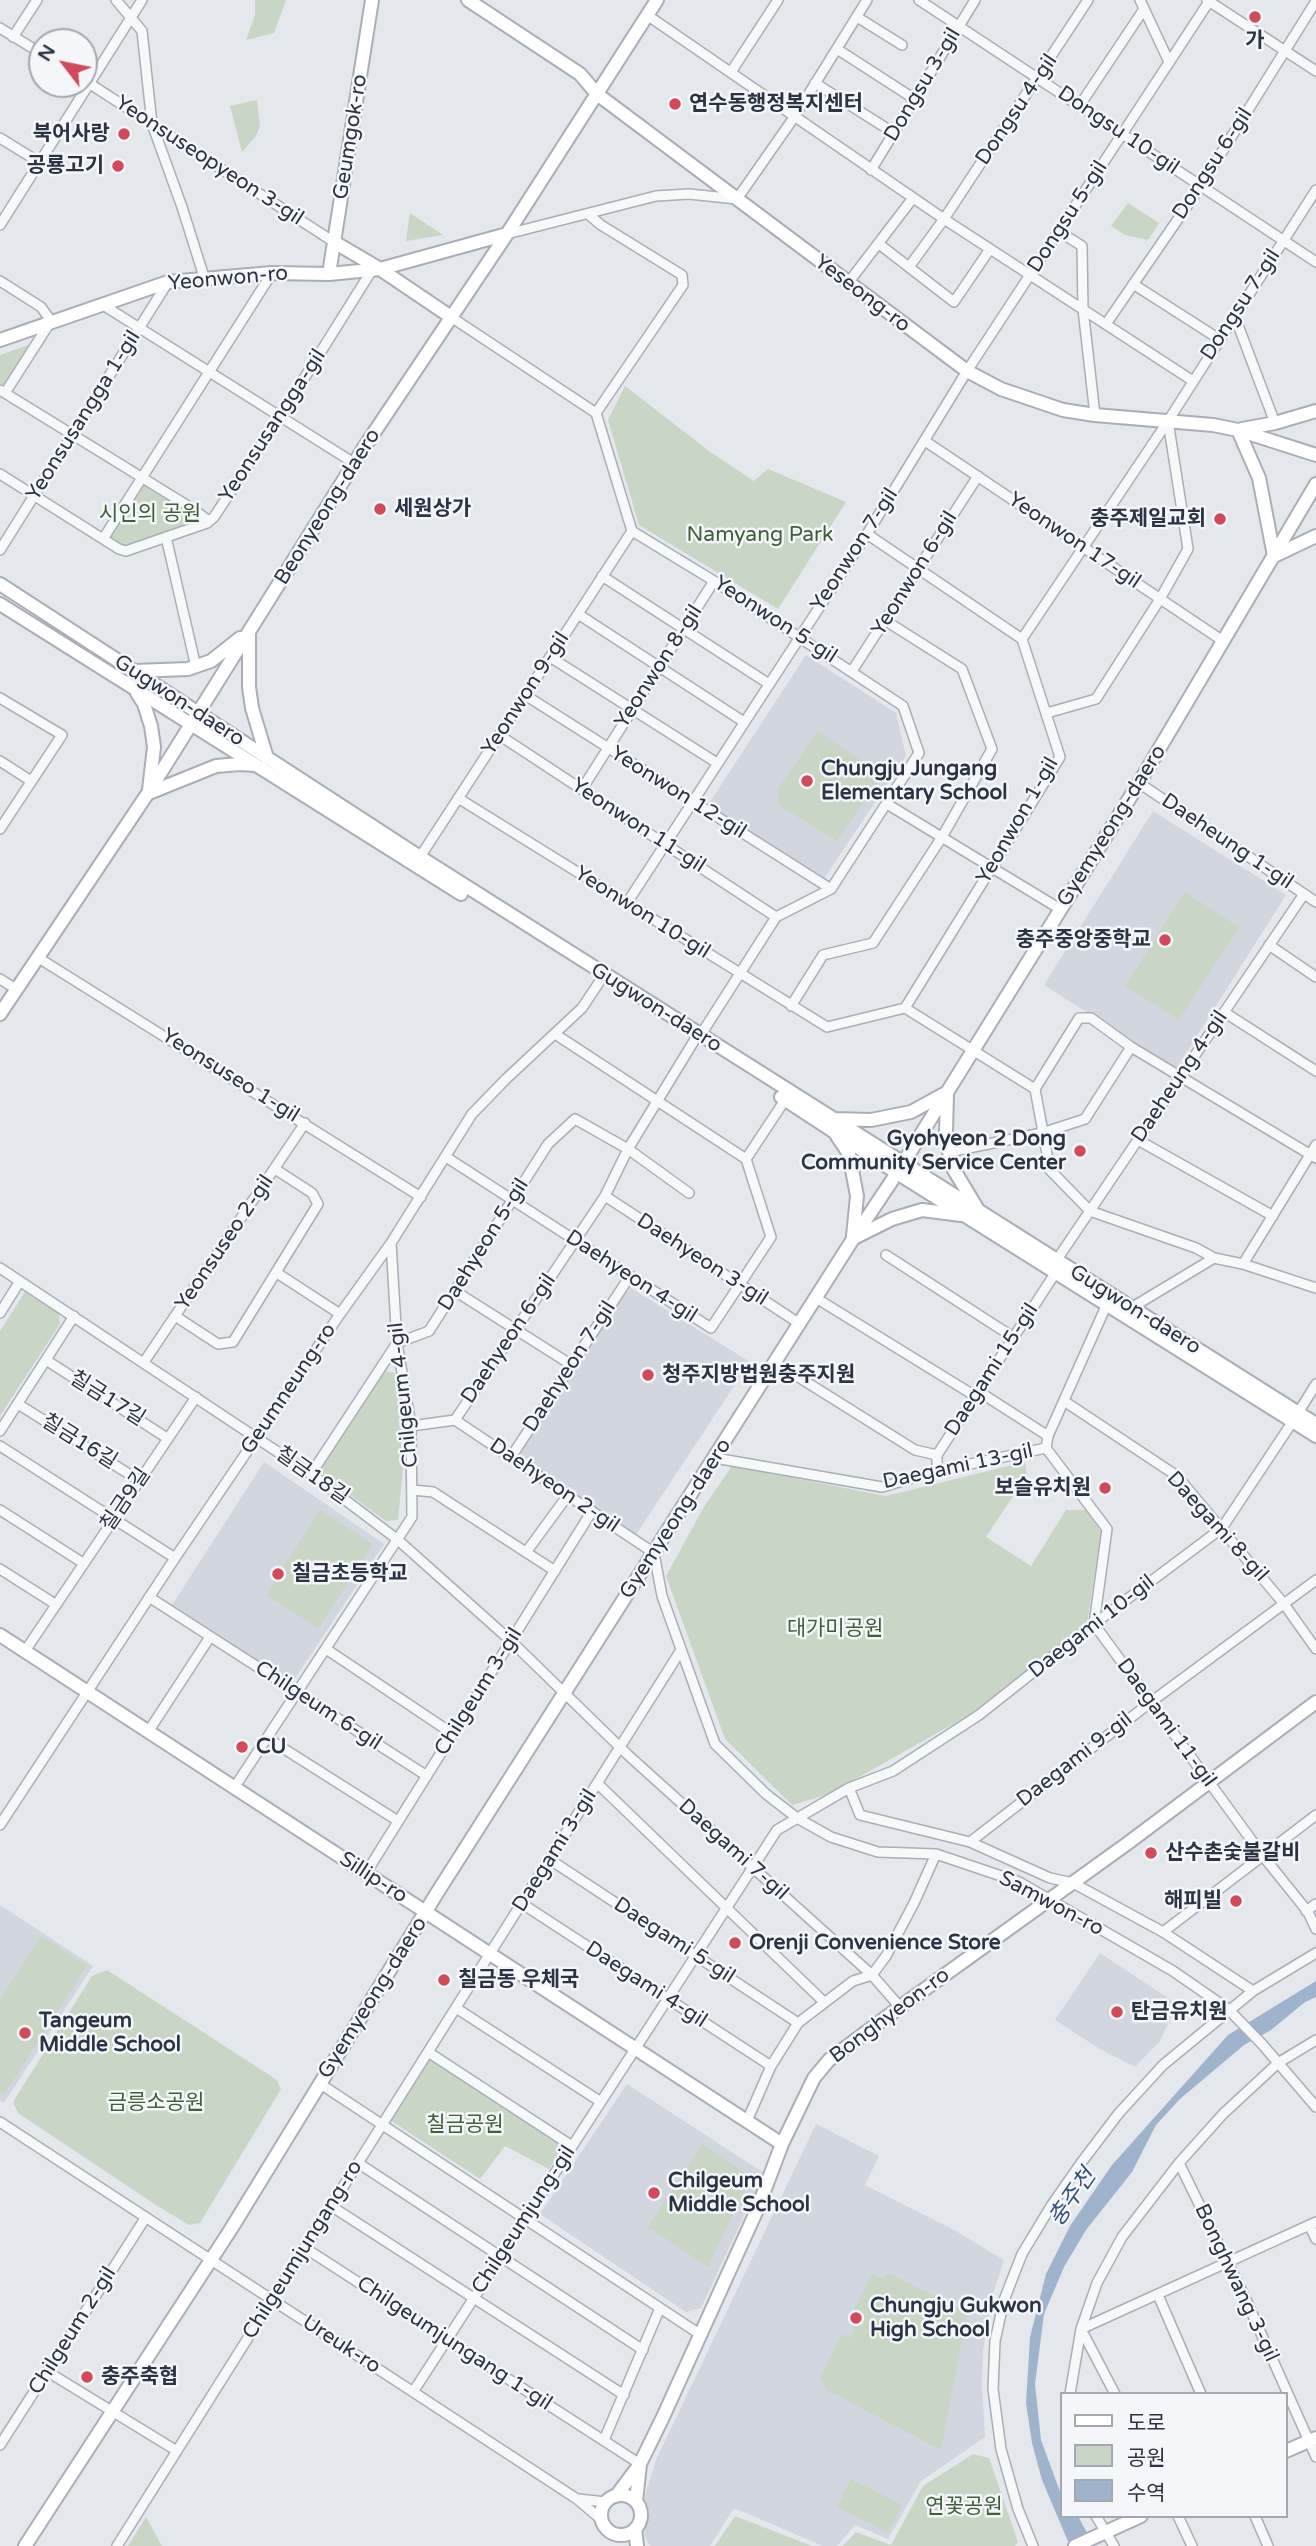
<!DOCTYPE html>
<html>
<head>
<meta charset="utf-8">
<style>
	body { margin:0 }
	#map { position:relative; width:1316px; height:2546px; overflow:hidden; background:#e4e7ec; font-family:"Varela Round","Noto Sans KR",sans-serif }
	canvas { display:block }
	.legend { position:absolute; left:1060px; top:2392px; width:228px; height:126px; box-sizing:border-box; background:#f4f6f9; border:2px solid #a4a8b1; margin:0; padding:9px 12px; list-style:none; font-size:21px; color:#2b3445 }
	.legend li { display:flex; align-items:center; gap:14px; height:35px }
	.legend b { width:35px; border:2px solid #a4a8b1 }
	.north { position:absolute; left:28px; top:28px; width:70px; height:70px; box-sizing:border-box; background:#f4f6f9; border:2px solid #a4a8b1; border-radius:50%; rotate:302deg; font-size:19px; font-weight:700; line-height:28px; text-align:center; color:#2b3445 }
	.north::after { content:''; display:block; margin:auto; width:24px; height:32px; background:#d1495b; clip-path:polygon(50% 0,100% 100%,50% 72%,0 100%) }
</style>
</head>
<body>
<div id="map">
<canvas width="1316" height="2546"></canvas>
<ul class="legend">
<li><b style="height:9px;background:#fff"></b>도로</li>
<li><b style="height:19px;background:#c9d6c5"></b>공원</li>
<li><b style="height:19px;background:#9fb4cc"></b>수역</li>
</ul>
<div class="north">N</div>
</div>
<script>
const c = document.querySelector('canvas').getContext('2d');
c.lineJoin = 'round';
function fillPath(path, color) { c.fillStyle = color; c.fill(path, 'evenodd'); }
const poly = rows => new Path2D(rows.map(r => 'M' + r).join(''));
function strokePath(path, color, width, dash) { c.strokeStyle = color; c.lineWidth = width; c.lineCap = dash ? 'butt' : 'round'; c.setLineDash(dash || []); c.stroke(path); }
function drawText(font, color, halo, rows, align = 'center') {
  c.font = font + ' "Varela Round","Noto Sans KR",sans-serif'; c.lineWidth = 5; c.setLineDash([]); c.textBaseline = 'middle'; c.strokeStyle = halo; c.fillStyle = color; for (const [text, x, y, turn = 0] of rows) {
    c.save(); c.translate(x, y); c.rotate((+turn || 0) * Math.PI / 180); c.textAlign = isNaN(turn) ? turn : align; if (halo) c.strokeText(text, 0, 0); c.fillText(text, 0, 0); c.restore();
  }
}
const built = poly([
	[806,655,896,713,906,756,823,880,708,805],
	[1153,811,1286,895,1176,1069,1044,985],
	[626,1285,750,1362,635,1536,514,1457],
	[264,1462,384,1544,290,1686,172,1605],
	[0,1905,93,1966,4,2103,0,2101],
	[1100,1953,1177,2004,1160,2041,1135,2067,1100,2049,1055,2020],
	[627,2084,764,2173,701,2308,686,2312,540,2214],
	[816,2124,879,2156,865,2185,956,2231,1004,2260,992,2297,983,2351,982,2385,985,2437,921,2481,888,2539,855,2525,837,2546,823,2546,734,2508,710,2546,650,2546,645,2537,642,2505,656,2460]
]);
const green = poly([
	[255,0,286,0,274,33,246,40,255,15],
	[257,100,260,126,256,136,242,152,230,106],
	[1128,203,1159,223,1148,240,1125,235,1111,226],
	[410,213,443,235,406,241],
	[28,345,30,348,6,384,0,384,0,355],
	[625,386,709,451,754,481,768,469,846,502,778,609,639,525,608,420],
	[144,481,192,512,191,525,125,548,108,537],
	[818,731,882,775,837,841,780,806,777,790],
	[1185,892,1239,927,1179,1020,1125,986],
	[25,1292,59,1313,60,1324,0,1416,0,1331],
	[385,1371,395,1373,404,1458,398,1520,386,1521,323,1476,323,1465],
	[1025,1462,1027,1475,986,1537,1031,1566,1066,1510,1086,1510,1101,1532,1087,1624,969,1715,829,1794,792,1805,725,1739,666,1576,705,1505,732,1466,886,1496],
	[320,1510,373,1544,318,1628,266,1595],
	[41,1936,87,1966,4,2095,0,2092,0,2000],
	[107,1970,277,2080,281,2089,200,2223,189,2225,156,2205,18,2113,13,2102,92,1976],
	[429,2059,556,2140,560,2153,549,2169,505,2146,480,2179,390,2120],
	[703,2144,751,2177,708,2267,648,2227],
	[888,2273,967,2312,941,2450,827,2390,820,2378,842,2334,850,2338,857,2325,849,2320,872,2274,883,2279],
	[973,2454,989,2458,1018,2542,1015,2546,843,2546,856,2532,891,2545,923,2486],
	[851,2479,902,2505,888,2533,837,2507],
	[735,2516,812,2546,715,2546],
	[146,2517,162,2546,128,2546]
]);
const water = poly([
	[1316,1981,1316,1997,1305,2002,1271,2030,1244,2045,1180,2099,1156,2125,1132,2172,1086,2230,1064,2267,1044,2314,1035,2384,1041,2440,1062,2497,1062,2516,1078,2516,1094,2546,1070,2546,1042,2480,1032,2443,1026,2403,1030,2337,1046,2274,1070,2226,1112,2165,1228,2035]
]);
const street = poly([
	[116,0,142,31,152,124,182,207,205,280],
	[919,0,1316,262],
	[1140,0,1169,62],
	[1207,0,1316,71],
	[647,15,944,219,1193,381],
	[857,17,902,45],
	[0,28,42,54],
	[13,37,37,0],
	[837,49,916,100],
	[731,72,778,0],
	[84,80,334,242],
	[815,83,894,133],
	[1080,105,1144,9],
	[0,138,39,162],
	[871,170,975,0],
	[588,214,601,225,682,275,683,285,596,413],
	[0,225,142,0],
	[1058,231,1082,246,1083,309,1095,415],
	[507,234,656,196,689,194,737,199,795,116,867,0],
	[879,244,954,302,990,249],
	[909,267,944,219,1088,0],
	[0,281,41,307,51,321,5,393],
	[848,283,913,198],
	[1133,284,1219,339],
	[103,305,354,463],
	[451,317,596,413],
	[1235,317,1275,423],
	[1106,324,1200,187,1316,1],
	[0,390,193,509,209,521],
	[596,413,632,531,714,581,903,706,919,753,831,889,776,917,700,1036],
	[925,441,1223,641],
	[0,474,119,549,126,551,207,523,214,517,280,417,372,270],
	[867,534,1022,639,1060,757,905,1008],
	[166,537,196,667],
	[103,539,272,273],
	[0,550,168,282],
	[602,576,769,684],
	[578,614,744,722],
	[1022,639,1168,421,1316,190],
	[550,657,717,763],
	[852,671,978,476],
	[525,695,831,889],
	[0,698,62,735,0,829],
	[1047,713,1096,699,1160,599,1188,549,1168,421],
	[499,735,776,917],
	[0,761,31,781],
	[1139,783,1316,902],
	[582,789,714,581],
	[458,798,827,1027,905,1008,1035,1089],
	[887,804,1060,909],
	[420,857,632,531],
	[627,903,867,534,967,371,1210,0],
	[1269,945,1316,977],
	[37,957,421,1197],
	[0,979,16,989],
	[791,1006,823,955,873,943,942,837,992,749,962,669,886,621],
	[1224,1012,1316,1071],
	[1035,1089,1050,1170,1090,1211,1196,1248,1214,1258,1243,1264,1316,1288],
	[1035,1089,1079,1018,1091,1018,1131,1047,1316,1158],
	[1138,1140,1273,1216],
	[949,1152,1042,1133,1085,1119,1131,1047],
	[446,1157,711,1328,771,1237,746,1159,555,1034],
	[746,1159,785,1100],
	[605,1196,800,1324],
	[886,1255,1013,1337],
	[1056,1261,1304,894],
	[1243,1264,1316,1145],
	[0,1268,311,1474,398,1540,511,1641,628,1755,872,1975,900,2007],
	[277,1273,340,1314],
	[455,1291,570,1364],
	[816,1298,975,1396],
	[1131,1308,1214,1258],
	[0,1313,20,1281],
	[175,1316,218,1344,233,1342,318,1204,312,1193,275,1169],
	[46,1360,167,1438],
	[144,1362,305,1123],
	[776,1363,915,1450,937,1455],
	[978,1391,1048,1436],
	[1064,1401,1177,1476,1284,1604,1316,1649],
	[18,1404,140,1481],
	[1298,1413,1316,1384],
	[455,1420,654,1553,662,1596,715,1744,766,1794,797,1818,831,1837,878,1852,936,1854,1019,1882,1173,1971,1228,2009,1262,2044,1316,2107],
	[411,1426,455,1420,605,1196,628,1149,694,1041],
	[0,1431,74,1316],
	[0,1446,175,1558],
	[1046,1448,1107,1529,1094,1624,1263,1856,1308,1912,1316,1929],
	[511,1457,630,1276],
	[715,1458,882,1487,937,1471,1046,1448,1048,1436,1107,1304],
	[937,1471,937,1455,1056,1272],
	[311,1474,397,1343,429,1331,548,1144,575,1119,628,1149,689,1193],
	[413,1490,433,1492,555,1571],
	[0,1510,83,1563],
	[527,1551,568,1495],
	[0,1569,55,1604],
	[149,1597,427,1776],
	[326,1649,453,1734],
	[25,1651,196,1397],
	[148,1732,210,1637],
	[267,1738,398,1821],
	[597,1783,824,2002],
	[234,1788,412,1517,411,1426,397,1343,391,1243],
	[849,1788,860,1815,970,1842,1050,1878,1073,1883,1163,1932,1253,1991],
	[0,1825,175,1558,340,1314,391,1243,472,1114,506,1079,582,1008,604,975],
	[970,1842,1151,1702,1316,1580],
	[549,1859,798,2023],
	[366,1873,592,1511],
	[521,1903,771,2066],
	[1306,1911,1316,1904],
	[1163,1932,1316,1815],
	[456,2008,601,2102],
	[428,2052,572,2146],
	[319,2083,701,2335],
	[747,2121,771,2066,798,2023,853,1981,872,1975,886,1956,914,1903,936,1854],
	[0,2122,577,2499,603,2521],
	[358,2163,643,2350],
	[1179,2163,1247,2302,1316,2457],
	[331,2206,624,2395],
	[1309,2225,1316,2239],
	[305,2248,640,2464],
	[1158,2295,1201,2394],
	[48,2372,177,2451],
	[413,2392,777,1830,849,1788,893,1771,979,1715,1094,1624,1222,1528,1293,1421],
	[1070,2394,1081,2329,1097,2283,1122,2237,1179,2163,1223,2114,1278,2063,1316,2040],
	[1115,2394,1081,2329,1316,2222],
	[604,2440,660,2308],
	[0,2445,146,2217],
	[578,2499,606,2502],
	[1096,2516,1114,2546],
	[1178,2516,1192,2546],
	[1255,2516,1268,2546],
	[117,2546,681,1650],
	[1033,2546,1018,2509,1001,2449,993,2389,995,2341,1004,2300,1022,2254,1051,2206,1081,2163,1119,2113,1163,2065,1253,1991,1316,1953]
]);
const secondary = poly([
	[468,0,580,74,597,94,967,371,1001,389,1063,410,1095,415,1213,425,1238,430,1316,455],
	[334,242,380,269,451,317],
	[329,274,372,0],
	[0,340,168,282,272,273,329,274,380,269,507,234],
	[1242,429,1275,423,1316,411],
	[1238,430,1259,478,1274,556],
	[1274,556,1316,536],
	[0,584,420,857,1316,1424],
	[0,604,461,894],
	[249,632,249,687,252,708,267,758],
	[135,671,188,669,211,661,240,638],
	[137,693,144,704,151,726,154,747,149,790],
	[149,793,216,766,240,764,255,765],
	[0,1014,148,793,365,446,507,234,657,0],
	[947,1094,946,1132,949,1152,954,1170,977,1208],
	[781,1097,897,1173,1316,1436],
	[835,1119,871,1120,911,1112,944,1094],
	[837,1136,849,1154,857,1196,853,1236],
	[856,1237,892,1219,922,1210,961,1215],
	[0,1635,782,2144],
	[1286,2451,1316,2438],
	'601 2515a20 20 0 1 1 40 0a20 20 0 1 1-40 0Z',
	[616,2496,640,2464,663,2417,757,2210,782,2144,814,2078,829,2060,900,2007,1128,1843,1316,1702],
	[636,2501,640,2464],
	[635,2529,637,2546],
	[25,2546,231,2229,437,1893,853,1239,897,1173,1139,783,1316,484],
	[1075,2546,1141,2516]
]);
const markers = [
	[1255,17,7,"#d1495b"],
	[675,104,7,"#d1495b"],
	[124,134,7,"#d1495b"],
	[118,166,7,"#d1495b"],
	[380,509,7,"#d1495b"],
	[1220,519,7,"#d1495b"],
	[807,781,7,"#d1495b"],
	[1165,940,7,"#d1495b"],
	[1080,1151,7,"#d1495b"],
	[648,1375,7,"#d1495b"],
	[1105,1488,7,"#d1495b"],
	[278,1574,7,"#d1495b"],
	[242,1747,7,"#d1495b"],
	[1151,1853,7,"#d1495b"],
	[1236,1901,7,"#d1495b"],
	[735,1943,7,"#d1495b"],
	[444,1980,7,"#d1495b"],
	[1117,2012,7,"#d1495b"],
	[25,2033,7,"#d1495b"],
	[654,2193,7,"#d1495b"],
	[856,2318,7,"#d1495b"],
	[87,2377,7,"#d1495b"]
];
const poiNames = [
	["가",1255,41,"center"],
	["연수동행정복지센터",689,104],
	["북어사랑",110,134,"right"],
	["공룡고기",104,166,"right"],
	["세원상가",394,509],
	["충주제일교회",1206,519,"right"],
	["Chungju Jungang",821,769],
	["Elementary School",821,793],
	["충주중앙중학교",1151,940,"right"],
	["Gyohyeon 2 Dong",1066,1139,"right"],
	["Community Service Center",1066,1163,"right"],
	["청주지방법원충주지원",662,1375],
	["보슬유치원",1091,1488,"right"],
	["칠금초등학교",292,1574],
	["CU",256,1747],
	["산수촌숯불갈비",1165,1853],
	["해피빌",1222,1901,"right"],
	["Orenji Convenience Store",749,1943],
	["칠금동 우체국",458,1980],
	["탄금유치원",1131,2012],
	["Tangeum",39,2021],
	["Middle School",39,2045],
	["Chilgeum",668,2181],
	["Middle School",668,2205],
	["Chungju Gukwon",870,2306],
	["High School",870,2330],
	["충주축협",101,2377]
];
const streetNames = [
	["Dongsu 3-gil",923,85,-59],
	["Dongsu 4-gil",1017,110,-56],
	["Dongsu 10-gil",1118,131,34],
	["Geumgok-ro",351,137,-81],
	["Yeonsuseopyeon 3-gil",209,161,33],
	["Dongsu 6-gil",1213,164,-57],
	["Dongsu 5-gil",1068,217,-57],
	["Yeonwon-ro",228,279,-5],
	["Yeseong-ro",862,294,37],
	["Dongsu 7-gil",1241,305,-57],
	["Yeonsusangga 1-gil",84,416,-58],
	["Yeonsusangga-gil",273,426,-57],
	["Beonyeong-daero",328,507,-58],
	["Yeonwon 17-gil",1074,541,34],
	["Yeonwon 7-gil",855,550,-57],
	["Yeonwon 6-gil",915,574,-58],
	["Yeonwon 5-gil",775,620,33],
	["Yeonwon 8-gil",659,667,-57],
	["Yeonwon 9-gil",526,694,-57],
	["Gugwon-daero",179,701,33],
	["Yeonwon 12-gil",678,793,32],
	["Yeonwon 1-gil",1018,821,-60],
	["Yeonwon 11-gil",638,826,33],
	["Gyemyeong-daero",1112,826,-58],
	["Daeheung 1-gil",1227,842,34],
	["Yeonwon 10-gil",642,913,32],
	["Gugwon-daero",656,1008,32],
	["Yeonsuseo 1-gil",230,1076,32],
	["Daeheung 4-gil",1180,1077,-56],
	["Yeonsuseo 2-gil",225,1243,-56],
	["Daehyeon 5-gil",484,1245,-58],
	["Daehyeon 3-gil",702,1260,33],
	["Daehyeon 4-gil",631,1277,33],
	["Gugwon-daero",1135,1310,32],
	["Daehyeon 6-gil",509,1339,-56],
	["Daehyeon 7-gil",570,1367,-57],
	["Daegami 15-gil",992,1370,-57],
	["Geumneung-ro",289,1389,-56],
	["Chilgeum 4-gil",404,1395,-96],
	["칠금17길",107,1399,32],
	["칠금16길",79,1442,32],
	["Daegami 13-gil",958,1467,-12],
	["칠금18길",312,1476,35],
	["Daehyeon 2-gil",554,1486,34],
	["칠금9길",126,1500,-56],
	["Gyemyeong-daero",676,1519,-57],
	["Daegami 8-gil",1217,1527,48],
	["Daegami 10-gil",1092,1627,-38],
	["Chilgeum 3-gil",479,1692,-58],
	["Chilgeum 6-gil",318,1706,33],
	["Daegami 11-gil",1166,1723,54],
	["Daegami 9-gil",1075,1760,-38],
	["Daegami 7-gil",733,1850,42],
	["Daegami 3-gil",555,1851,-58],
	["Sillip-ro",373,1878,33],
	["Samwon-ro",1051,1904,28],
	["Daegami 5-gil",674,1941,33],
	["Daegami 4-gil",646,1985,33],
	["Gyemyeong-daero",373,1998,-58],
	["Bonghyeon-ro",890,2016,-37],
	["Chilgeumjung-gil",524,2220,-57],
	["Chilgeumjungang-ro",303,2250,-58],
	["Bonghwang 3-gil",1236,2283,65],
	["Chilgeum 2-gil",73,2331,-58],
	["Chilgeumjungang 1-gil",454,2344,33],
	["Ureuk-ro",341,2345,33]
];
const parkNames = [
	["시인의 공원",150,514],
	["Namyang Park",760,535],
	["대가미공원",835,1629],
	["금릉소공원",156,2103],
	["칠금공원",465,2125],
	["연꽃공원",964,2507]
];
const waterNames = [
	["충주천",1073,2198,-55]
];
fillPath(built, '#d2d6de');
fillPath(green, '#c9d6c5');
fillPath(water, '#9fb4cc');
strokePath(street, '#a9aeb7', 12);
strokePath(secondary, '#a9aeb7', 16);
strokePath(street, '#f7f8fa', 9);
strokePath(secondary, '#fff', 12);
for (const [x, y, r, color] of markers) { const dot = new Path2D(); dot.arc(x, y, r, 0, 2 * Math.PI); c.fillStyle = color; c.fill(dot); strokePath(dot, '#f4f6f9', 2.5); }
drawText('bold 21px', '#2b3445', '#f4f6f9', poiNames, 'left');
drawText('21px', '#2b3445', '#f4f6f9', streetNames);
drawText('21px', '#3f6138', '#f4f6f9', parkNames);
drawText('italic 23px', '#34527a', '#f4f6f9', waterNames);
</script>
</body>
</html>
